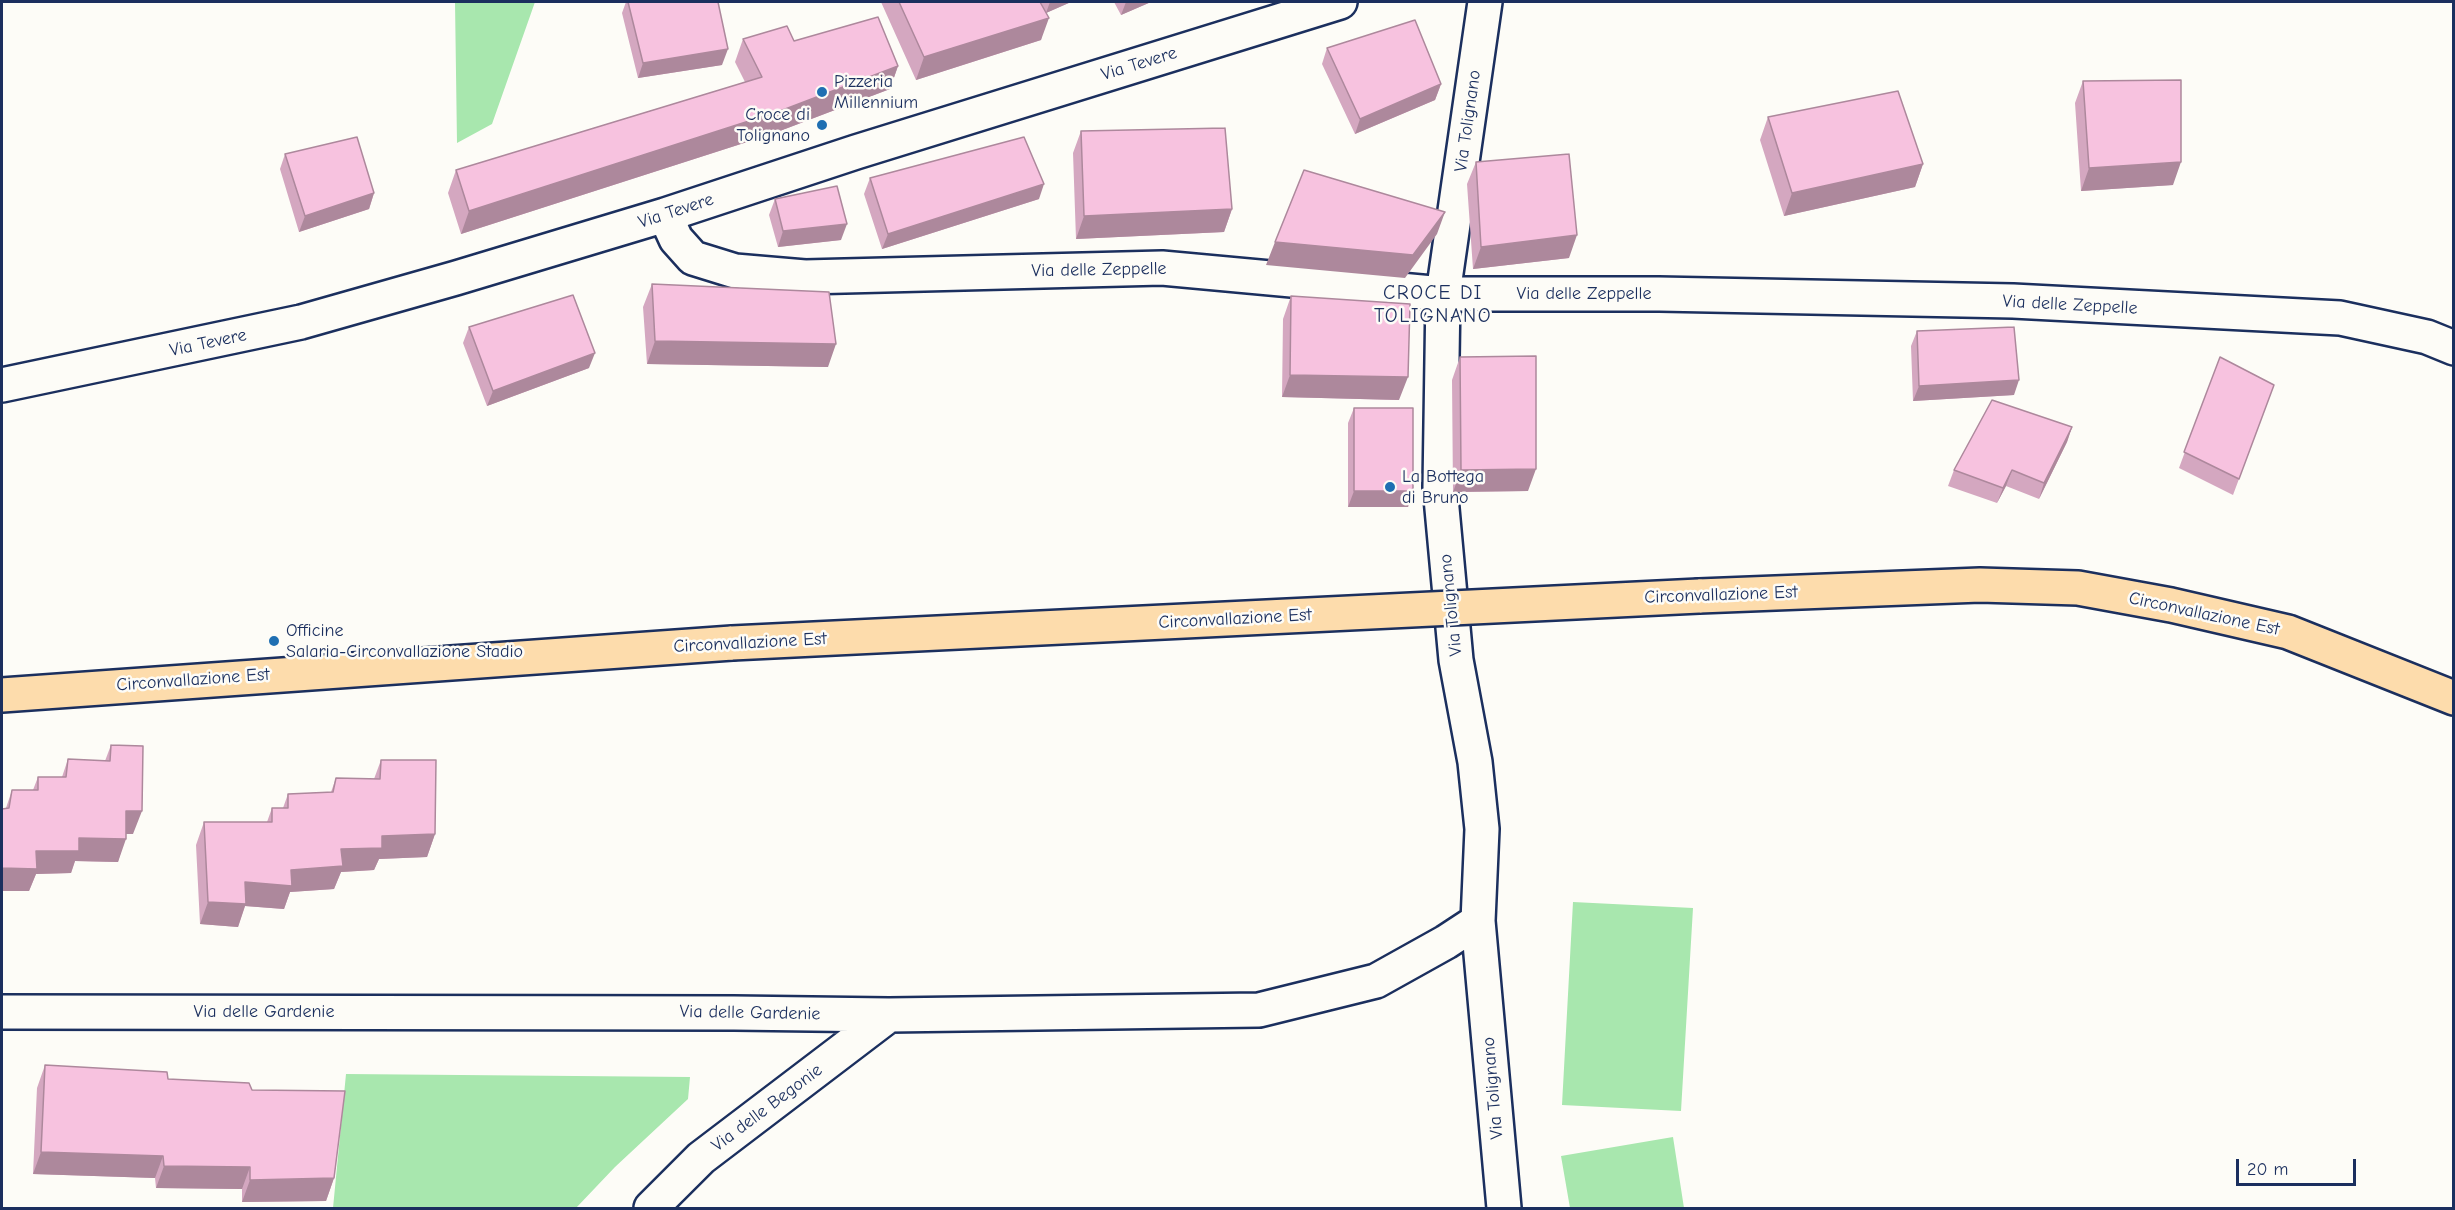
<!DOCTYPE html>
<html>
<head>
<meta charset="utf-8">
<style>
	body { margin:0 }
	#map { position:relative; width:2455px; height:1210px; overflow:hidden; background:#fdfcf7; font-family:"Comic Neue",sans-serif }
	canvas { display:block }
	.frame { position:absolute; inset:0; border:3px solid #1b2f5e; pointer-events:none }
	.scale { position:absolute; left:2236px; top:1159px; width:120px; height:27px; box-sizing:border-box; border:3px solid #1b2f5e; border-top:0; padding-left:8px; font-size:18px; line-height:21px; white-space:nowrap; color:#1b2f5e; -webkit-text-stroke:4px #fdfcf7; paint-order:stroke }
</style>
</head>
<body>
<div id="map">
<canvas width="2455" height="1210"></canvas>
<div class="frame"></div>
<div class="scale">20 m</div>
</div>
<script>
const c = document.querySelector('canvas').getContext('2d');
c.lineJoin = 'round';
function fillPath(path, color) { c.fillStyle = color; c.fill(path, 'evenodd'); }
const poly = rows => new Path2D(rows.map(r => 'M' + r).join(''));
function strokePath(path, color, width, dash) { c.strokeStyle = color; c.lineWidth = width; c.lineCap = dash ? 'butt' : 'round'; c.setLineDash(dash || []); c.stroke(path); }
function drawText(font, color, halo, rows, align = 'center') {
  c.font = font + ' "Comic Neue",sans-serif'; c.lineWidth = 5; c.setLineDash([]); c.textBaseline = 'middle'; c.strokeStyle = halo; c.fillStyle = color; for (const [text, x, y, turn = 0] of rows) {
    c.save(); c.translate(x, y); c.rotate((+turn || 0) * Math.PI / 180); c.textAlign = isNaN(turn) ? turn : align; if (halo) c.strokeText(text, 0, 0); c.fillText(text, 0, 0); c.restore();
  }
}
const green = poly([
	[455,2,535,2,492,124,457,143],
	[1573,902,1693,908,1681,1111,1562,1105],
	[346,1074,690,1077,688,1099,615,1167,576,1208,333,1208],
	[1673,1137,1684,1208,1570,1208,1561,1156]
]);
const minor = poly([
	[1485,2,1443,294,1440,487,1456,660,1475,762,1482,829,1478,921,1504,1208],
	[665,215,676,239,693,258,735,271,805,277,1162,268,1443,294,1659,294,2013,301,2340,318,2427,337,2454,348],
	[2,385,301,322,456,278,665,215,856,152,1340,2],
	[2,1012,734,1013,889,1015,1259,1010,1376,981,1446,942,1478,921],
	[651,1208,701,1158,889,1015]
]);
const major = poly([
	[1699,596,1980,585,2078,588,2171,605,2288,632,2454,698],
	[2,695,732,643]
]);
const majorBridge = poly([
	[732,643,1699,596]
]);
const wall = poly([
	[626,2,628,2,722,65,638,78,622,13],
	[881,2,1071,2,1046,13,1041,40,916,80],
	[1114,2,1151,2,1121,15],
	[743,39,794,41,898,66,890,89,772,134,461,234,448,193,456,170,745,82,735,62],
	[1327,48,1441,84,1435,100,1355,134,1322,64],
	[2083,81,2173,185,2081,191,2075,103],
	[1768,117,1923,164,1915,187,1784,216,1760,140],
	[1081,131,1232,209,1224,232,1076,239,1073,153],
	[285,154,374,193,369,209,299,232,280,169],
	[1476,162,1569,258,1473,269,1467,184],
	[870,178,1039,199,882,249,864,194],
	[775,199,841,240,778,247,769,215],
	[652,284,828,367,647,364,643,307],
	[1291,296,1399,400,1282,397,1283,319],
	[469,327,589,368,487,406,463,343],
	[1917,331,2014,395,1913,401,1911,346],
	[1460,357,1528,491,1453,492,1452,380],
	[2220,357,2274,385,2233,495,2179,468],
	[1354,408,1413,491,1408,507,1348,507,1348,423],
	[2072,427,2067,442,2039,499,2006,486,1997,503,1948,486,1954,470],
	[111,745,133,834,126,834,118,862,75,861,71,873,36,874,29,891,2,891,2,809,6,808,12,790,33,790,38,777,62,777,68,759,105,761],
	[381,760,435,834,427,857,379,859,374,870,341,872,334,889,290,892,284,909,245,906,238,927,200,924,196,845,204,822,267,822,272,808,283,808,288,794,331,792,336,778,374,779],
	[45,1065,252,1090,334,1178,326,1201,242,1202,242,1189,156,1188,155,1178,33,1174,37,1088]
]);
const shadedWall = poly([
	[1050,2,1071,2,1046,13],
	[1126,2,1151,2,1121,15],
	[1049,18,1041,40,916,80,924,57],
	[728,49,722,65,638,78,643,63],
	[898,66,890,89,772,134,461,234,469,211],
	[1441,84,1435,100,1355,134,1360,119],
	[2181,162,2173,185,2081,191,2089,168],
	[1923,164,1915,187,1784,216,1792,193],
	[1044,184,1039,199,882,249,888,234],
	[374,193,369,209,299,232,305,216],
	[1232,209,1224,232,1076,239,1084,216],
	[1445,212,1437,234,1405,278,1266,265,1275,242],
	[847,224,841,240,778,247,783,231],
	[1577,235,1569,258,1473,269,1481,247],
	[655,341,836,344,828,367,647,364],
	[595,353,589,368,487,406,493,391],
	[1290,375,1408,377,1399,400,1282,397],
	[2019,380,2014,395,1913,401,1919,386],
	[2072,427,2067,442,2039,499,2044,483],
	[1536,469,1528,491,1453,492,1461,470],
	[2012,470,2006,486,1997,503,2003,488],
	[1354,491,1413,491,1408,507,1348,507],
	[126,811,142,811,133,834,118,834],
	[435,834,427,857,379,859,374,870,341,872,334,889,290,892,284,909,245,906,238,927,200,924,208,902,245,882,291,870,341,849,382,836],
	[79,838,126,839,118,862,75,861,71,873,36,874,29,891,2,891,2,868,36,851],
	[41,1152,163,1156,155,1178,33,1174],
	[164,1166,250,1167,242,1189,156,1188],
	[334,1178,326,1201,242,1202,250,1180]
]);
const building = poly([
	[628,2,718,2,728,49,643,63,628,2],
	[899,2,1040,2,1049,18,924,57,899,2],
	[878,17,898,66,780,111,469,211,456,170,762,77,743,39,787,26,794,41,878,17],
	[1415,20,1441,84,1360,119,1327,48,1415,20],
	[2181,80,2181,162,2089,168,2083,81,2181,80],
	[1898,91,1923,164,1792,193,1768,117,1898,91],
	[1225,128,1232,209,1084,216,1081,131,1225,128],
	[357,137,374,193,305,216,285,154,357,137],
	[1024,137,1044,184,888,234,870,178,1024,137],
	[1569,154,1577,235,1481,247,1476,162,1569,154],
	[1304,170,1445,212,1413,255,1275,242,1304,170],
	[837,186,847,224,783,231,775,199,837,186],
	[652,284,829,292,836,344,655,341,652,284],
	[573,295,595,353,493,391,469,327,573,295],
	[1291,296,1410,304,1408,377,1290,375,1291,296],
	[2014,327,2019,380,1919,386,1917,331,2014,327],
	[1536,356,1536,469,1461,470,1460,357,1536,356],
	[2220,357,2274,385,2239,479,2184,452,2220,357],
	[1992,400,2072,427,2044,483,2012,470,2003,488,1954,470,1992,400],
	[1354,408,1413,408,1413,491,1354,491,1354,408],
	[111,745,143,746,142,811,126,811,126,839,79,838,79,851,36,851,37,869,2,868,2,809,9,808,12,790,38,790,38,777,66,777,68,759,110,761,111,745],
	[381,760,436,760,435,834,382,836,382,848,341,849,343,866,291,870,292,886,245,882,246,904,208,902,204,822,272,822,272,808,288,808,288,794,333,792,336,778,380,779,381,760],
	[45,1065,167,1072,168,1079,249,1083,252,1090,345,1091,334,1178,250,1180,250,1167,164,1166,163,1156,41,1152,45,1065]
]);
const markers = [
	[822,92,6,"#1f6fb2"],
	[822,125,6,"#1f6fb2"],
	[1390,487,6,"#1f6fb2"],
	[274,641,6,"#1f6fb2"]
];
const streetNames = [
	["Via Tevere",1139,64,-17],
	["Via Tolignano",1468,121,-82],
	["Via Tevere",676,211,-18],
	["Via delle Zeppelle",1099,270,-1],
	["Via delle Zeppelle",1584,294],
	["Via delle Zeppelle",2070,305,3],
	["Via Tevere",208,343,-12],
	["Circonvallazione Est",1721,595,-2],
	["Via Tolignano",1451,605,-96],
	["Circonvallazione Est",2204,614,12],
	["Circonvallazione Est",1235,619,-3],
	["Circonvallazione Est",750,643,-3],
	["Circonvallazione Est",193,680,-4],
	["Via delle Gardenie",264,1012],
	["Via delle Gardenie",750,1013,1],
	["Via Tolignano",1493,1088,-95],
	["Via delle Begonie",767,1108,-37]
];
const poiNames = [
	["Pizzeria",834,82],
	["Millennium",834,103],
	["Croce di",810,115,"right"],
	["Tolignano",810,136,"right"],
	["La Bottega",1402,477],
	["di Bruno",1402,498],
	["Officine",286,631],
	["Salaria-Circonvallazione Stadio",286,652]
];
const neighbourhoodNames = [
	["CROCE DI",1433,293],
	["TOLIGNANO",1433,316]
];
fillPath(green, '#a8e7ae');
strokePath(minor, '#1b2f5e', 38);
strokePath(major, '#1b2f5e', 38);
strokePath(minor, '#fdfcf7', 33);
strokePath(major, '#fddcac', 33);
strokePath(majorBridge, '#1b2f5e', 38, []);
strokePath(majorBridge, '#fddcac', 33);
fillPath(wall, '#d4a7c0');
fillPath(shadedWall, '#ad889c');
fillPath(building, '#f7c2df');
strokePath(building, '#ad889c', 1.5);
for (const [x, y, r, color] of markers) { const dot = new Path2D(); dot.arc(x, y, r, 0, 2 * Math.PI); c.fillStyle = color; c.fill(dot); strokePath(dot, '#fdfcf7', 2); }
drawText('18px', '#1b2f5e', '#fdfcf7', streetNames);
drawText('18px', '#1b2f5e', '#fdfcf7', poiNames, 'left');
c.letterSpacing = '1.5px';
drawText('20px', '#1b2f5e', '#fdfcf7', neighbourhoodNames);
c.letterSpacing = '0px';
</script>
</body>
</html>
